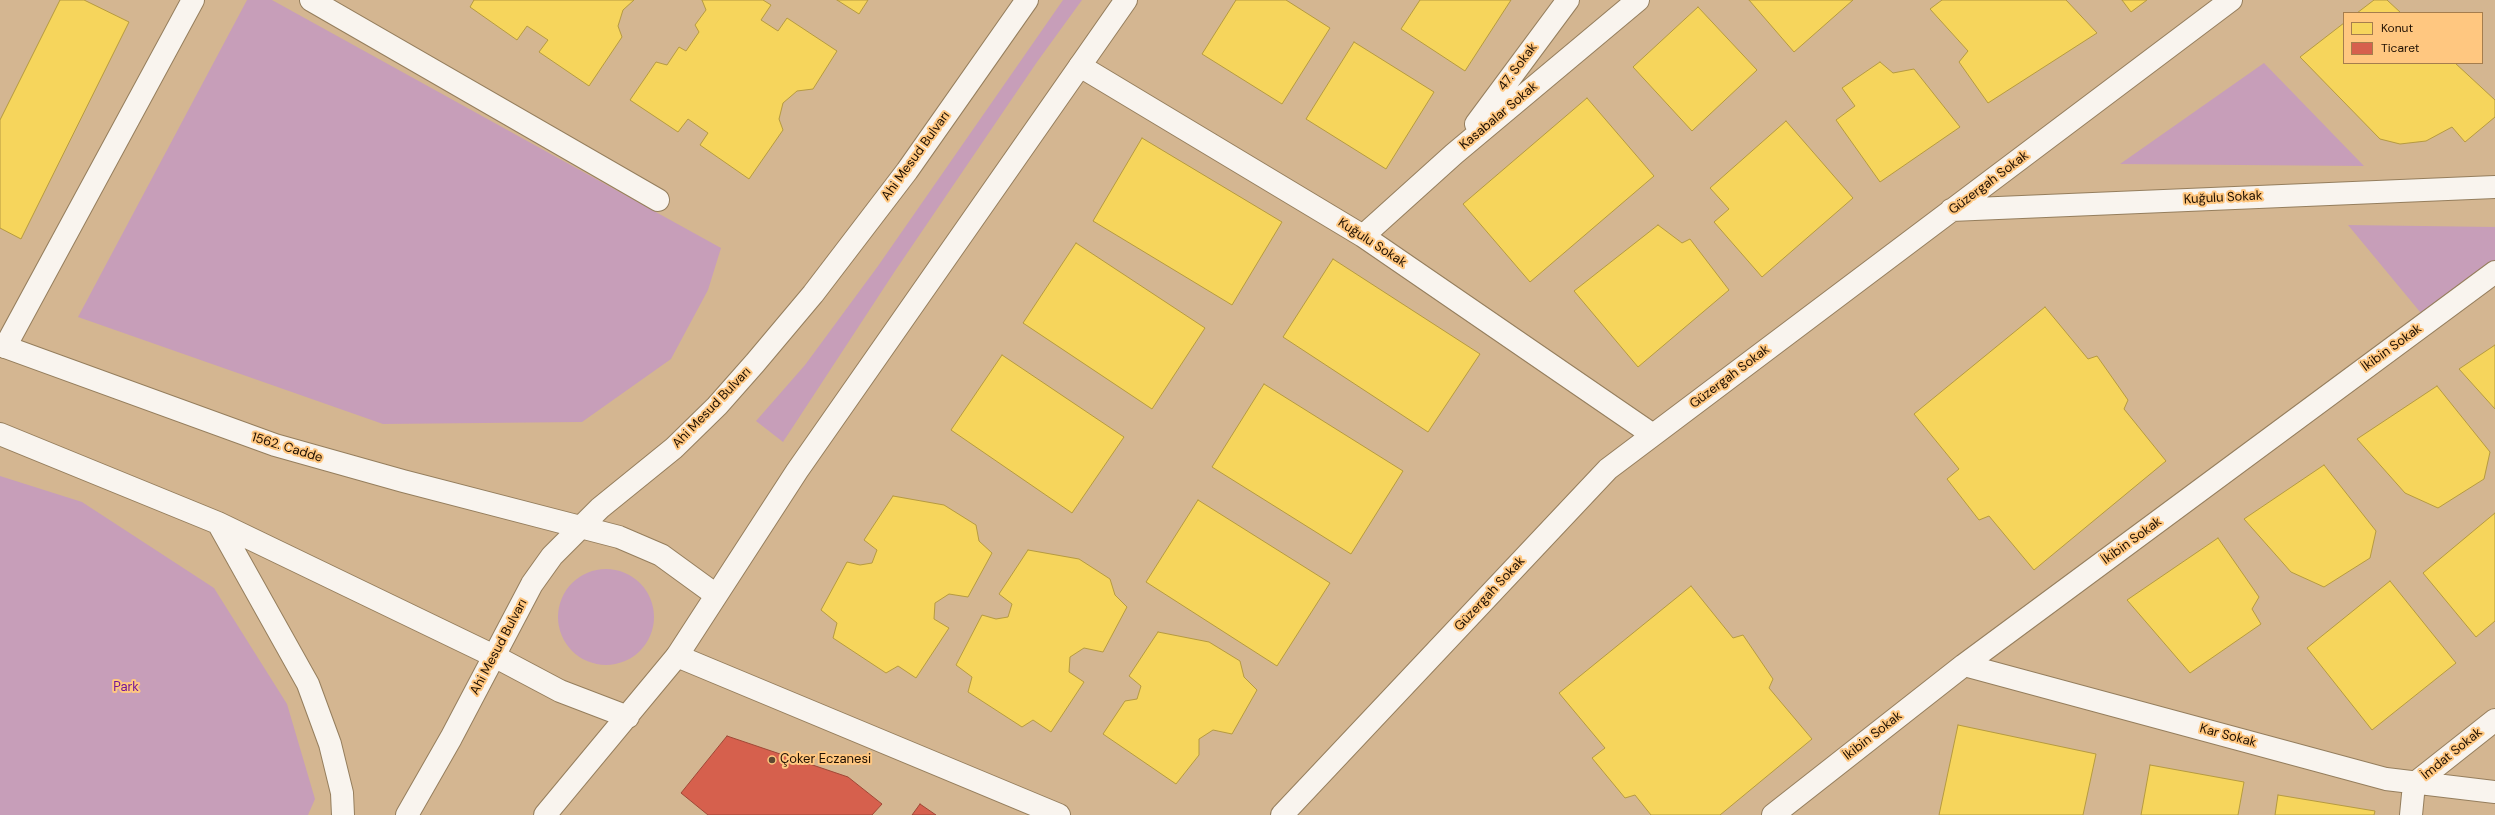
<!DOCTYPE html>
<html>
<head>
<meta charset="utf-8">
<style>
	body { margin:0 }
	#map { position:relative; width:2495px; height:815px; overflow:hidden; background:#d4b691; font-family:"DM Sans",sans-serif }
	canvas { display:block }
	.legend { position:absolute; left:2343px; top:12px; width:140px; height:52px; box-sizing:border-box; background:#ffc780; border:1px solid #a57d4d; margin:0; padding:5px 7px; list-style:none; font-size:12px; color:#1e0f00 }
	.legend li { display:flex; align-items:center; gap:8px; height:20px }
	.legend b { width:20px; border:1px solid #a57d4d }
</style>
</head>
<body>
<div id="map">
<canvas width="2495" height="815"></canvas>
<ul class="legend">
<li><b style="height:11px;background:#f6d55c"></b>Konut</li>
<li><b style="height:11px;background:#d6604d"></b>Ticaret</li>
</ul>
</div>
<script>
const c = document.querySelector('canvas').getContext('2d');
c.lineJoin = 'round';
function fillPath(path, color) { c.fillStyle = color; c.fill(path, 'evenodd'); }
const poly = rows => new Path2D(rows.map(r => 'M' + r).join(''));
function strokePath(path, color, width, dash) { c.strokeStyle = color; c.lineWidth = width; c.lineCap = dash ? 'butt' : 'round'; c.setLineDash(dash || []); c.stroke(path); }
function drawText(font, color, halo, rows, align = 'center') {
  c.font = font + ' "DM Sans",sans-serif'; c.lineWidth = 4; c.setLineDash([]); c.textBaseline = 'middle'; c.strokeStyle = halo; c.fillStyle = color; for (const [text, x, y, turn = 0] of rows) {
    c.save(); c.translate(x, y); c.rotate((+turn || 0) * Math.PI / 180); c.textAlign = isNaN(turn) ? turn : align; if (halo) c.strokeText(text, 0, 0); c.fillText(text, 0, 0); c.restore();
  }
}
const green = poly([
	[247,0,272,0,721,248,708,290,671,359,582,422,383,424,78,317],
	[1063,0,1082,0,1037,62,895,271,783,442,756,421,805,365,878,266],
	[2264,63,2364,166,2120,164],
	[2348,225,2495,227,2495,264,2425,318],
	[0,476,82,502,214,588,287,704,315,799,308,815,0,815],
	'558 617a48 48 0 1 1 96 0a48 48 0 1 1-96 0Z'
]);
const homes = poly([
	[60,0,84,0,129,22,21,239,0,228,0,120,60,0],
	[474,0,634,0,623,10,618,26,622,37,589,86,539,52,548,40,527,26,517,40,470,7,474,0],
	[702,0,763,0,771,5,761,20,778,31,787,18,837,51,813,89,797,91,783,103,779,119,783,130,749,179,700,145,708,133,688,119,678,132,630,100,656,62,667,65,679,47,686,51,699,32,695,25,706,10,702,0],
	[837,0,868,0,859,14,837,0],
	[1236,0,1286,0,1330,28,1282,104,1202,54,1236,0],
	[1420,0,1511,0,1465,71,1401,29,1420,0],
	[1749,0,1853,0,1794,52,1749,0],
	[1942,0,2066,0,2097,33,1988,103,1959,62,1968,51,1930,9,1942,0],
	[2122,0,2147,0,2131,12,2122,0],
	[2374,0,2387,0,2401,13,2357,13,2374,0],
	[1698,7,1757,70,1692,131,1633,67,1698,7],
	[2344,23,2344,63,2455,63,2495,100,2495,117,2465,142,2452,127,2426,141,2400,144,2380,139,2300,57,2344,23],
	[1354,42,1434,92,1386,169,1306,119,1354,42],
	[1880,62,1893,73,1914,69,1960,127,1880,182,1836,120,1855,106,1842,88,1880,62],
	[1587,98,1654,176,1530,282,1463,204,1587,98],
	[1786,121,1853,198,1762,277,1714,222,1729,209,1710,188,1786,121],
	[1142,138,1282,222,1232,305,1093,221,1142,138],
	[1658,225,1682,243,1690,239,1729,290,1638,367,1574,291,1658,225],
	[1076,243,1205,328,1152,409,1023,323,1076,243],
	[1333,259,1480,354,1428,432,1283,337,1333,259],
	[2045,307,2088,359,2097,356,2128,400,2124,409,2166,461,2034,570,1989,516,1979,520,1947,479,1959,469,1914,414,2045,307],
	[2495,345,2495,409,2459,369,2495,345],
	[1002,355,1124,437,1072,513,951,430,1002,355],
	[1264,384,1403,471,1351,554,1212,467,1264,384],
	[2437,386,2490,452,2484,479,2438,508,2405,493,2357,439,2437,386],
	[2324,465,2376,531,2370,558,2324,587,2291,572,2244,519,2324,465],
	[893,496,944,505,976,525,979,541,992,553,968,597,949,594,935,603,934,619,949,628,916,678,898,666,886,673,833,638,837,623,821,610,847,562,860,565,872,563,877,550,864,540,893,496],
	[1198,500,1330,583,1277,666,1146,582,1198,500],
	[2495,513,2495,621,2476,637,2423,573,2495,513],
	[2218,538,2259,597,2252,609,2261,624,2190,673,2127,600,2218,538],
	[1028,550,1079,559,1110,579,1115,595,1127,607,1103,652,1084,648,1070,657,1069,672,1084,682,1051,732,1033,720,1022,727,968,692,972,677,956,665,982,615,996,619,1008,617,1012,604,999,594,1028,550],
	[2390,581,2456,663,2372,730,2307,648,2390,581],
	[1691,586,1733,638,1743,635,1773,679,1769,688,1812,739,1720,815,1651,815,1635,795,1625,798,1592,758,1605,748,1559,693,1691,586],
	[1158,632,1209,642,1240,661,1244,677,1257,690,1232,734,1213,730,1199,739,1199,755,1176,784,1103,734,1125,701,1137,699,1141,686,1129,676,1158,632],
	[1958,725,2096,754,2083,815,1939,815,1958,725],
	[2150,765,2244,782,2238,815,2141,815,2150,765],
	[2278,795,2375,811,2374,815,2275,815,2278,795]
]);
const shops = poly([
	[727,736,848,777,882,804,872,815,708,815,681,793,727,736],
	[920,804,936,815,912,815,920,804]
]);
const minor = poly([
	[311,0,658,200],
	[1080,66,1363,236,1653,435],
	[1476,124,1568,0],
	[1951,210,2495,187],
	[1363,236,1454,154,1638,0],
	[5,347,193,0],
	[1964,665,2386,779,2495,792],
	[1282,815,1608,469,2231,0],
	[1773,815,1964,665,2495,272],
	[2411,815,2414,784,2495,720]
]);
const tertiary = poly([
	[677,656,1059,815]
]);
const secondary = poly([
	[0,345,275,445,403,481,619,537,661,555,716,595],
	[0,434,218,523,494,656,560,691,628,717],
	[218,523,308,684,330,744,342,793,343,815],
	[407,815,451,738,532,584,552,556,600,508,674,448,717,406,755,363,813,294,907,171,1027,0],
	[545,815,677,656,797,471,1126,0]
]);
const markers = [
	[772,760,4,"#5e4933"]
];
const streetNames = [
	["47. Sokak",1518,67,-53],
	["Kasabalar Sokak",1499,116,-40],
	["Ahi Mesud Bulvarı",916,156,-54],
	["Güzergah Sokak",1989,183,-37],
	["Kuğulu Sokak",2223,198,-3],
	["Kuğulu Sokak",1372,243,33],
	["İkibin Sokak",2392,348,-36],
	["Güzergah Sokak",1730,377,-37],
	["Ahi Mesud Bulvarı",712,408,-46],
	["1562. Cadde",287,448,17],
	["İkibin Sokak",2132,541,-36],
	["Güzergah Sokak",1490,594,-47],
	["Ahi Mesud Bulvarı",499,647,-62],
	["İkibin Sokak",1873,736,-38],
	["Kar Sokak",2228,736,15],
	["İmdat Sokak",2452,754,-39]
];
const parkNames = [
	["Park",126,688]
];
const poiNames = [
	["Çoker Eczanesi",780,760]
];
fillPath(green, '#c79eb9');
fillPath(homes, '#f6d55c');
strokePath(homes, '#b59a40', 1);
fillPath(shops, '#d6604d');
strokePath(shops, '#9f4836', 1);
strokePath(minor, '#957e5d', 24);
strokePath(tertiary, '#957e5d', 24);
strokePath(secondary, '#957e5d', 24);
strokePath(minor, '#f9f4ee', 22);
strokePath(tertiary, '#f9f4ee', 22);
strokePath(secondary, '#f9f4ee', 22);
for (const [x, y, r, color] of markers) { const dot = new Path2D(); dot.arc(x, y, r, 0, 2 * Math.PI); c.fillStyle = color; c.fill(dot); strokePath(dot, '#ffc780', 1.5); }
drawText('13px', '#1e0f00', '#ffc780', streetNames);
drawText('13px', '#72169a', '#ffc780', parkNames);
drawText('13px', '#1e0f00', '#ffc780', poiNames, 'left');
</script>
</body>
</html>
